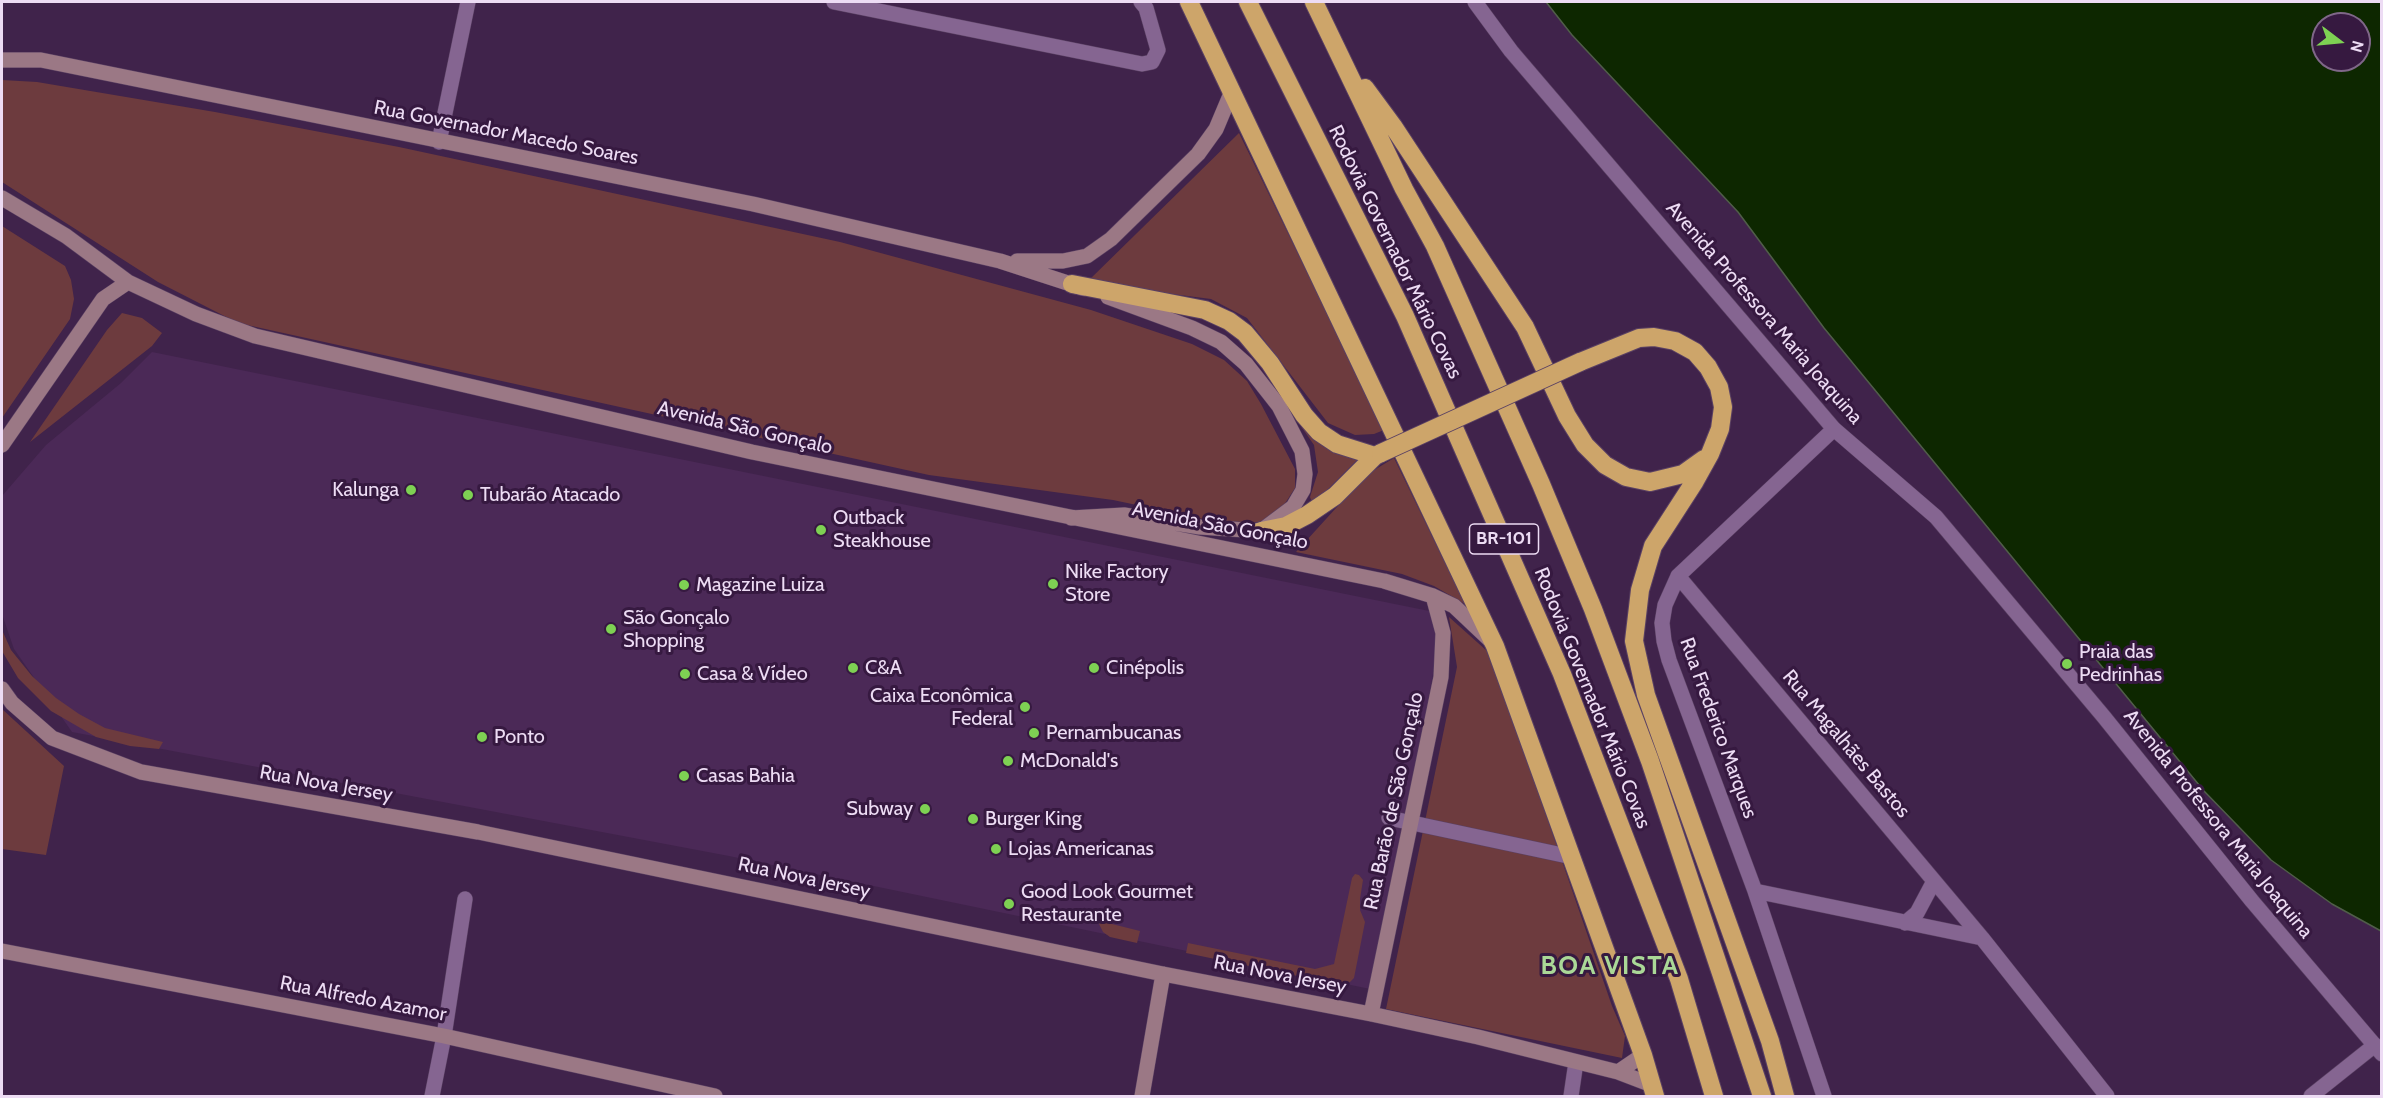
<!DOCTYPE html>
<html>
<head>
<meta charset="utf-8">
<style>
	body { margin:0 }
	#map { position:relative; width:2383px; height:1098px; overflow:hidden; background:#40234b; font-family:Cabin,sans-serif }
	canvas { display:block }
	.frame { position:absolute; inset:0; border:3px solid #eddcf4; pointer-events:none }
	.north { position:absolute; left:2311px; top:12px; width:60px; height:60px; box-sizing:border-box; background:#361940; border:2px solid #7f6788; border-radius:50%; rotate:106deg; font-size:16px; font-weight:700; line-height:24px; text-align:center; color:#eddcf4 }
	.north::after { content:''; display:block; margin:auto; width:21px; height:27px; background:#7ed153; clip-path:polygon(50% 0,100% 100%,50% 72%,0 100%) }
</style>
</head>
<body>
<div id="map">
<canvas width="2383" height="1098"></canvas>
<div class="frame"></div>
<div class="north">N</div>
</div>
<script>
const c = document.querySelector('canvas').getContext('2d');
c.lineJoin = 'round';
function fillPath(path, color) { c.fillStyle = color; c.fill(path, 'evenodd'); }
const poly = rows => new Path2D(rows.map(r => 'M' + r).join(''));
function strokePath(path, color, width, dash) { c.strokeStyle = color; c.lineWidth = width; c.lineCap = dash ? 'butt' : 'round'; c.setLineDash(dash || []); c.stroke(path); }
function drawText(font, color, halo, rows, align = 'center') {
  c.font = font + ' Cabin,sans-serif'; c.lineWidth = 6; c.setLineDash([]); c.textBaseline = 'middle'; c.strokeStyle = halo; c.fillStyle = color; for (const [text, x, y, turn = 0] of rows) {
    c.save(); c.translate(x, y); c.rotate((+turn || 0) * Math.PI / 180); c.textAlign = isNaN(turn) ? turn : align; if (halo) c.strokeText(text, 0, 0); c.fillText(text, 0, 0); c.restore();
  }
}
const built = poly([
	[152,352,1444,614,1375,990,729,856,72,732,14,649,2,614,2,496,46,445,121,383]
]);
const green = poly([
	[2,80,37,82,215,112,399,147,840,242,1091,310,1192,344,1224,360,1247,381,1261,404,1295,469,1295,488,1282,508,1264,522,1222,523,1113,500,929,475,238,323,158,282,2,182],
	[1239,133,1384,430,1374,434,1355,435,1328,423,1247,318,1211,299,1086,283],
	[2,226,65,266,71,280,74,299,70,319,2,418],
	[122,313,142,318,162,333,152,346,30,442,107,330],
	[1298,422,1313,435,1359,458,1316,501,1312,502,1310,497,1318,472,1314,445],
	[1394,458,1465,604,1434,586,1402,574,1296,552,1366,475],
	[1449,617,1487,651,1513,719,1612,1006,1625,1036,1622,1058,1386,1009,1457,667],
	[2,630,11,650,32,676,56,698,79,714,105,728,163,742,159,749,130,746,96,737,51,711,18,678,2,651],
	[2,709,64,766,46,855,2,849],
	[1355,874,1359,875,1363,880,1360,899,1360,910,1365,922,1354,978,1346,986,1186,953,1188,943,1315,969,1334,964,1352,878],
	[1104,922,1140,931,1137,943,1110,937,1103,932,1099,924]
]);
const water = poly([
	[1546,2,2381,2,2381,931,2332,904,2271,860,2204,791,1824,328,1738,212,1572,35,1546,2],
	[2323,24,2359,24,2359,60,2323,60,2323,24]
]);
const street = poly([
	[834,2,1142,64,1152,62,1158,50,1146,8,1141,2],
	[1475,2,1511,51,1834,429,1936,517,2104,717,2252,901,2382,1054],
	[439,142,468,2],
	[1678,576,1982,938,2107,1096],
	[1389,818,1572,857],
	[1755,891,1982,938],
	[1905,923,1917,913,1934,881],
	[432,1096,444,1036,465,899],
	[1571,1096,1576,1062],
	[1824,1096,1755,891,1669,660,1664,641,1662,623,1665,605,1678,576,1834,429],
	[2311,1096,2375,1045]
]);
const secondary = poly([
	[2,60,41,60,753,204,1000,261,1083,288],
	[2,198,66,236,128,282,196,314,255,336,752,452,1384,581,1433,596,1454,606,1491,641],
	[1017,261,1063,261,1087,256,1111,239,1198,154,1216,129,1232,91],
	[2,445,103,299,128,282],
	[1071,518,1124,515,1200,527,1261,531,1293,507,1303,490,1305,474,1302,451,1279,406,1246,364,1221,342,1192,328,1108,297],
	[2,689,12,703,52,738,141,772,478,832,1163,974,1371,1014,1478,1037,1618,1072,1652,1085],
	[2,951,444,1036,715,1096],
	[1371,1014,1441,677,1443,633,1433,596],
	[1618,1072,1643,1055],
	[1142,1096,1163,974]
]);
const highway = poly([
	[1189,2,1495,646,1643,1055,1655,1096],
	[1248,2,1405,316,1562,674,1679,979,1714,1096],
	[1314,2,1404,189,1435,246,1541,484,1593,609,1650,761,1762,1096],
	[1365,88,1393,126,1525,327,1567,416,1585,445,1605,465,1626,477,1650,482,1683,474,1704,459],
	[1072,284,1205,310,1229,321,1245,333,1270,363,1304,415,1319,432,1337,444,1375,456],
	[1580,362,1639,338,1654,337,1675,341,1695,352,1708,367,1719,387,1723,407,1720,429,1710,454,1695,481,1653,546,1640,590,1634,641,1646,695,1770,1041,1785,1096],
	[1261,531,1286,526,1307,515,1335,496,1375,456,1381,453]
]);
const highwayBridge = poly([
	[1381,453,1580,362]
]);
const markers = [
	[411,490,6,"#7ed153"],
	[468,495,6,"#7ed153"],
	[821,530,6,"#7ed153"],
	[1053,584,6,"#7ed153"],
	[684,585,6,"#7ed153"],
	[611,629,6,"#7ed153"],
	[2067,664,6,"#7ed153"],
	[853,668,6,"#7ed153"],
	[1094,668,6,"#7ed153"],
	[685,674,6,"#7ed153"],
	[1025,707,6,"#7ed153"],
	[1034,733,6,"#7ed153"],
	[482,737,6,"#7ed153"],
	[1008,761,6,"#7ed153"],
	[684,776,6,"#7ed153"],
	[925,809,6,"#7ed153"],
	[973,819,6,"#7ed153"],
	[996,849,6,"#7ed153"],
	[1009,904,6,"#7ed153"]
];
const shields = [
	[1504,539,69]
];
const shieldNames = [
	["BR-101",1504,539]
];
const streetNames = [
	["Rua Governador Macedo Soares",506,133,11],
	["Rodovia Governador Mário Covas",1395,252,64],
	["Avenida Professora Maria Joaquina",1764,313,49],
	["Avenida São Gonçalo",745,428,13],
	["Avenida São Gonçalo",1220,526,11],
	["Rodovia Governador Mário Covas",1592,698,68],
	["Rua Frederico Marques",1718,728,70],
	["Rua Magalhães Bastos",1846,744,50],
	["Rua Nova Jersey",326,784,10],
	["Rua Barão de São Gonçalo",1394,801,-78],
	["Avenida Professora Maria Joaquina",2218,824,51],
	["Rua Nova Jersey",804,878,12],
	["Rua Nova Jersey",1280,975,11],
	["Rua Alfredo Azamor",363,999,11]
];
const poiNames = [
	["Kalunga",399,490,"right"],
	["Tubarão Atacado",480,495],
	["Outback",833,518],
	["Steakhouse",833,541],
	["Nike Factory",1065,572],
	["Store",1065,595],
	["Magazine Luiza",696,585],
	["São Gonçalo",623,618],
	["Shopping",623,641],
	["Praia das",2079,652],
	["Pedrinhas",2079,675],
	["C&A",865,668],
	["Cinépolis",1106,668],
	["Casa & Vídeo",697,674],
	["Caixa Econômica",1013,696,"right"],
	["Federal",1013,719,"right"],
	["Pernambucanas",1046,733],
	["Ponto",494,737],
	["McDonald's",1020,761],
	["Casas Bahia",696,776],
	["Subway",913,809,"right"],
	["Burger King",985,819],
	["Lojas Americanas",1008,849],
	["Good Look Gourmet",1021,892],
	["Restaurante",1021,915]
];
const districtNames = [
	["BOA VISTA",1610,966]
];
fillPath(built, '#4b2957');
fillPath(green, '#6d3b3e');
fillPath(water, '#0d2700');
strokePath(water, '#505d49', 1.5);
strokePath(street, '#5a4163', 16);
strokePath(secondary, '#5a4163', 16);
strokePath(highway, '#5a4163', 20);
strokePath(street, '#856591', 15);
strokePath(secondary, '#9b7885', 15);
strokePath(highway, '#cda56a', 18);
strokePath(highwayBridge, '#5a4163', 20, []);
strokePath(highwayBridge, '#cda56a', 18);
for (const [x, y, r, color] of markers) { const dot = new Path2D(); dot.arc(x, y, r, 0, 2 * Math.PI); c.fillStyle = color; c.fill(dot); strokePath(dot, '#361940', 2); }
for (const [x, y, w] of shields) { const box = new Path2D(); box.roundRect(x - w / 2, y - 15, w, 30, 4.5); c.fillStyle = '#361940'; c.fill(box); strokePath(box, '#eddcf4', 1.5); }
drawText('bold 18px', '#eddcf4', null, shieldNames);
drawText('20px', '#eddcf4', '#361940', streetNames);
drawText('20px', '#eddcf4', '#361940', poiNames, 'left');
c.letterSpacing = '1.5px';
drawText('bold 26px', '#aad897', '#361940', districtNames);
c.letterSpacing = '0px';
</script>
</body>
</html>
